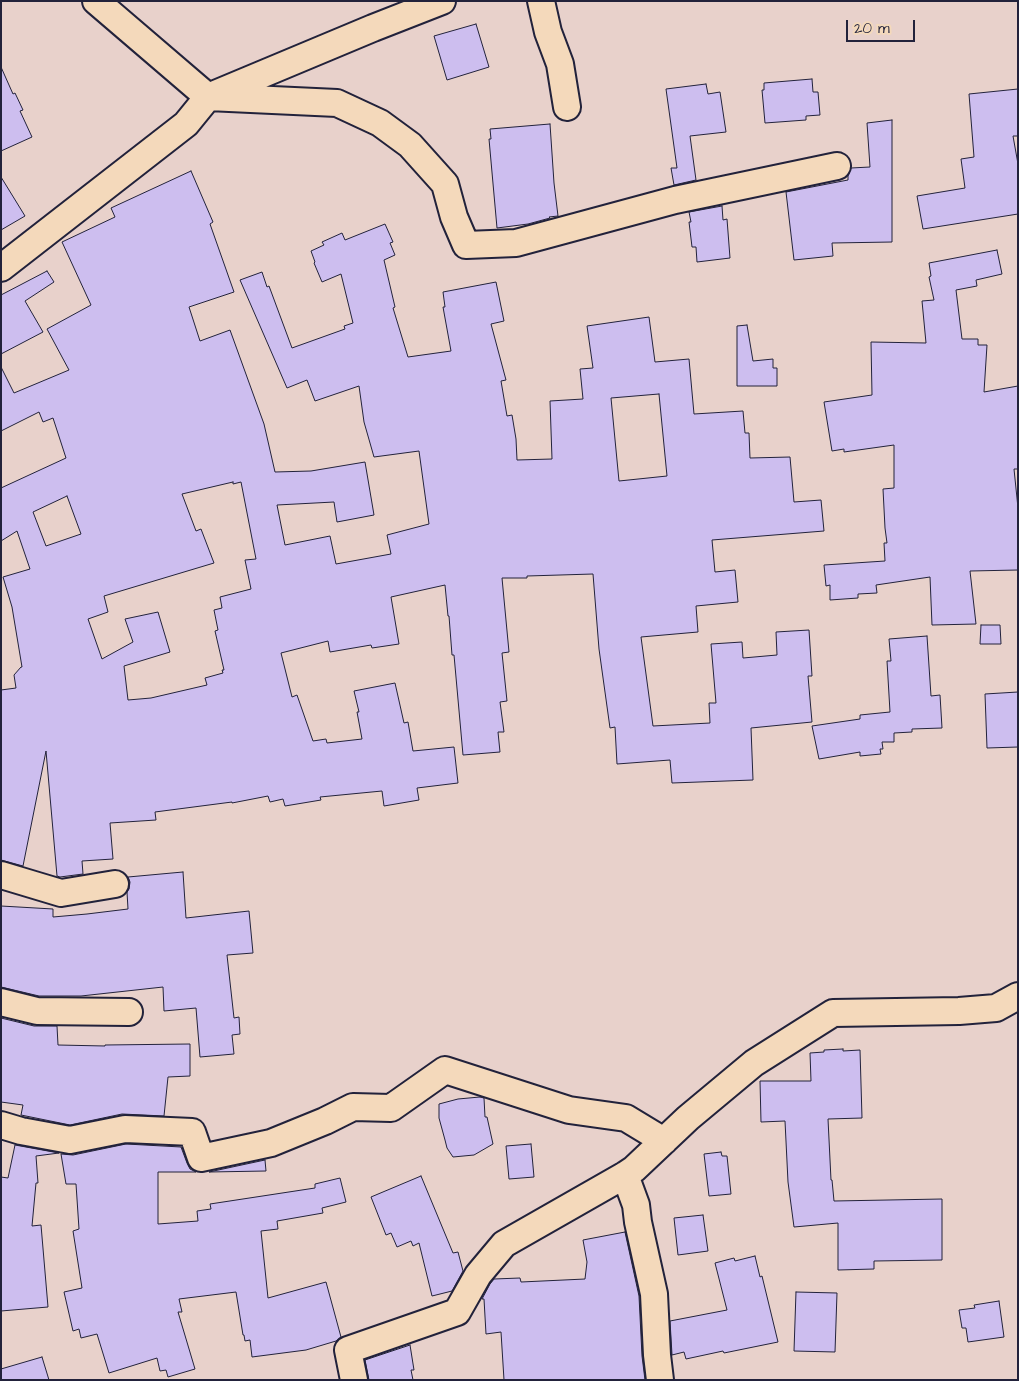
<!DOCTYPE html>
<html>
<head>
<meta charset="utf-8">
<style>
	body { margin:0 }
	#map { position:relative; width:1019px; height:1381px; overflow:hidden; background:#e8d1cb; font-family:"Architects Daughter",sans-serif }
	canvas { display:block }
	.frame { position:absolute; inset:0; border:2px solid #22223b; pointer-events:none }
	.scale { position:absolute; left:846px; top:20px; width:69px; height:22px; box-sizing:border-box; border:2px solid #22223b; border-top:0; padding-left:6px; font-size:15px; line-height:18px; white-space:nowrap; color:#22223b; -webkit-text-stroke:4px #f4d9bb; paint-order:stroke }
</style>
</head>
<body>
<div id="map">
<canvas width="1019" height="1381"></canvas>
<div class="frame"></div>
<div class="scale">20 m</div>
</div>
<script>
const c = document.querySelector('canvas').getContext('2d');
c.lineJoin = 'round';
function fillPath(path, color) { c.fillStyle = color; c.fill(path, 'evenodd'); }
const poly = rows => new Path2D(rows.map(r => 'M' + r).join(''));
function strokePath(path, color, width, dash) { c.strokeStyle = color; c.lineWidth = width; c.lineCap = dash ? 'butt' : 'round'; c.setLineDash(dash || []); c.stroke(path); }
const building = poly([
	[476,24,489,67,447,80,434,36,476,24],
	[1,67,13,94,15,93,23,110,20,111,32,137,1,151,1,67],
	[812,79,813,92,818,92,820,115,806,116,806,120,765,123,762,90,764,90,764,83,812,79],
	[706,84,708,94,720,92,726,132,690,136,696,180,674,185,671,168,677,168,666,89,706,84],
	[1018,89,1018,136,1013,136,1018,164,1018,214,923,229,917,196,965,188,961,159,974,157,969,94,1018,89],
	[892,120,892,242,832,243,833,256,794,260,786,192,848,180,848,176,851,168,870,167,867,123,892,120],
	[550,124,554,183,558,216,549,217,550,218,528,224,497,228,489,139,491,139,490,129,550,124],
	[191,171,213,222,210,224,234,292,189,307,200,341,230,330,264,424,275,472,311,471,365,462,374,515,337,522,334,502,277,505,285,545,330,536,336,564,391,554,387,535,429,524,419,451,374,457,364,422,359,386,315,401,307,380,287,388,240,280,262,272,267,287,269,286,292,348,345,329,344,326,353,323,341,274,322,282,314,263,315,262,311,251,324,245,322,242,342,233,345,240,385,224,393,242,390,243,395,255,384,260,395,307,393,308,408,357,451,351,443,307,445,307,443,292,496,282,504,321,491,324,506,380,501,381,507,416,512,415,516,439,517,460,552,459,550,401,583,399,580,369,593,368,587,326,649,317,655,362,689,359,694,414,743,411,745,433,749,433,750,458,790,457,794,502,821,500,824,531,712,540,715,572,735,570,738,602,696,606,698,632,641,637,653,726,710,723,709,703,716,703,711,644,742,642,743,658,777,655,776,632,809,630,812,676,808,676,812,722,751,728,753,780,672,783,670,760,617,764,615,727,610,728,599,649,593,574,527,576,527,578,502,578,509,652,502,653,507,701,500,702,504,732,498,732,500,752,463,755,454,655,452,655,449,616,448,616,445,585,391,597,399,644,372,648,371,645,330,652,328,641,281,653,292,697,297,695,313,741,326,739,327,743,362,739,357,712,359,712,354,691,395,683,404,723,408,722,413,751,454,747,458,783,417,788,419,800,384,806,382,791,320,797,321,800,285,806,283,799,270,802,268,796,232,803,232,802,155,812,156,820,110,823,113,859,82,861,83,874,60,877,57,876,46,751,23,866,1,860,1,690,16,688,14,675,21,667,22,667,12,607,3,577,30,569,17,531,1,541,1,488,66,458,53,418,43,422,39,412,1,431,1,367,14,393,69,370,47,329,91,305,62,242,115,217,111,208,191,171],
	[659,394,667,476,619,481,611,398,659,394],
	[233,482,233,484,241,482,256,559,245,560,251,589,220,597,222,608,214,610,218,630,215,631,224,670,222,670,223,673,205,678,207,685,151,698,128,700,124,666,170,652,158,612,125,619,133,642,102,659,88,619,108,612,104,596,214,563,201,529,196,531,182,494,233,482],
	[67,496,81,534,46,546,33,512,67,496],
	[1,177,25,216,1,230,1,177],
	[722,206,723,220,727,219,730,258,697,262,696,247,692,247,689,222,691,222,689,212,722,206],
	[997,250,1002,274,976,280,977,286,956,290,962,339,978,339,978,345,987,345,984,392,1018,386,1018,469,1014,469,1018,508,1018,570,970,571,976,624,932,625,930,577,876,585,877,593,858,594,858,598,830,600,830,585,826,586,824,565,885,561,884,543,887,543,885,528,883,489,894,488,894,445,844,452,844,449,832,451,824,402,872,395,871,342,926,343,922,301,934,300,929,277,931,276,929,263,997,250],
	[47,271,54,282,25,301,43,332,1,354,1,295,47,271],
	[747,325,753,361,773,359,773,368,777,368,777,386,737,386,737,326,747,325],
	[981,625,1000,625,1001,644,980,644,981,625],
	[927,636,931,696,940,695,942,728,912,729,912,732,894,733,894,742,882,742,883,749,880,749,881,754,860,756,860,752,819,759,812,726,860,719,860,715,890,712,887,661,891,661,889,639,927,636],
	[1018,692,1018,747,987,748,985,694,1018,692],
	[183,872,186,918,249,911,253,953,227,955,234,1018,239,1017,240,1034,232,1035,234,1054,200,1057,196,1008,164,1011,163,987,81,996,39,996,1,987,1,906,53,909,53,917,87,914,128,909,127,892,129,889,130,882,128,877,183,872],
	[1,1018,34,1026,57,1026,58,1045,105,1046,105,1045,190,1044,190,1076,168,1077,164,1116,122,1114,70,1125,21,1115,23,1105,1,1102,1,1018],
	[843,1049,843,1051,860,1050,862,1118,828,1119,831,1180,832,1180,834,1201,942,1199,942,1260,874,1261,874,1269,838,1270,838,1223,794,1227,788,1182,785,1121,761,1122,760,1081,811,1081,810,1053,824,1052,824,1050,843,1049],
	[480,1097,484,1098,485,1117,487,1117,493,1144,474,1155,453,1157,447,1148,445,1140,439,1118,439,1104,458,1099,480,1097],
	[126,1144,181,1147,187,1163,190,1169,196,1172,158,1172,158,1224,198,1221,197,1211,211,1209,210,1204,315,1188,315,1184,340,1178,346,1202,322,1208,323,1213,277,1221,278,1229,261,1231,268,1298,326,1282,341,1337,336,1341,306,1350,252,1357,250,1340,245,1341,244,1335,243,1335,236,1292,179,1299,182,1312,178,1312,195,1369,168,1377,166,1370,160,1371,157,1358,109,1373,97,1334,81,1338,79,1329,73,1331,64,1292,82,1288,73,1231,79,1229,76,1184,66,1184,61,1154,73,1155,126,1144],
	[531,1144,534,1177,509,1179,506,1146,531,1144],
	[15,1145,59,1153,36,1156,38,1183,36,1183,32,1226,41,1225,48,1307,1,1311,1,1177,8,1178,15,1145],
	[721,1152,722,1156,727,1156,731,1194,709,1196,704,1154,721,1152],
	[265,1160,266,1171,209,1172,265,1160],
	[421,1176,453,1253,458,1252,463,1271,452,1291,432,1296,419,1243,413,1246,411,1241,397,1247,391,1233,386,1235,371,1197,421,1176],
	[703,1215,708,1251,678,1255,674,1218,703,1215],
	[625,1232,639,1296,642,1356,645,1380,504,1380,501,1332,486,1334,484,1299,482,1299,490,1284,494,1279,520,1278,521,1282,585,1279,587,1262,583,1240,625,1232],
	[755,1256,760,1277,762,1276,778,1342,724,1353,723,1351,686,1359,684,1352,672,1355,670,1321,727,1310,715,1263,734,1258,735,1261,755,1256],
	[796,1292,837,1293,835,1352,794,1351,796,1292],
	[999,1301,1004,1337,968,1342,966,1328,962,1328,959,1310,975,1308,974,1305,999,1301],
	[410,1345,414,1370,411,1370,413,1380,369,1380,365,1360,410,1345],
	[42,1357,49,1380,1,1380,1,1369,42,1357]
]);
const minor = poly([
	[96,1,208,97,337,103,380,123,410,145,445,184,454,217,466,245,516,243,675,200,837,166],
	[541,1,548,32,560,64,567,107],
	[1,268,186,124,208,97,373,28,442,1],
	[1,875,61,893,115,884],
	[1,1002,37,1011,129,1012],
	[1,1125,21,1131,70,1140,125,1129,192,1132,201,1158,271,1143,325,1121,353,1107,391,1108,445,1070,569,1110,626,1118,664,1141],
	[625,1175,636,1205,638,1222,654,1294,657,1355,660,1380],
	[354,1380,348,1350,457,1312,478,1275,504,1244,625,1175,634,1169,688,1118,754,1063,833,1013,959,1011,996,1008,1018,996]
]);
fillPath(building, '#cdbeef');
strokePath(building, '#22223b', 1);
strokePath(minor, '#22223b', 30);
strokePath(minor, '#f4d9bb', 26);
</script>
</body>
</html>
